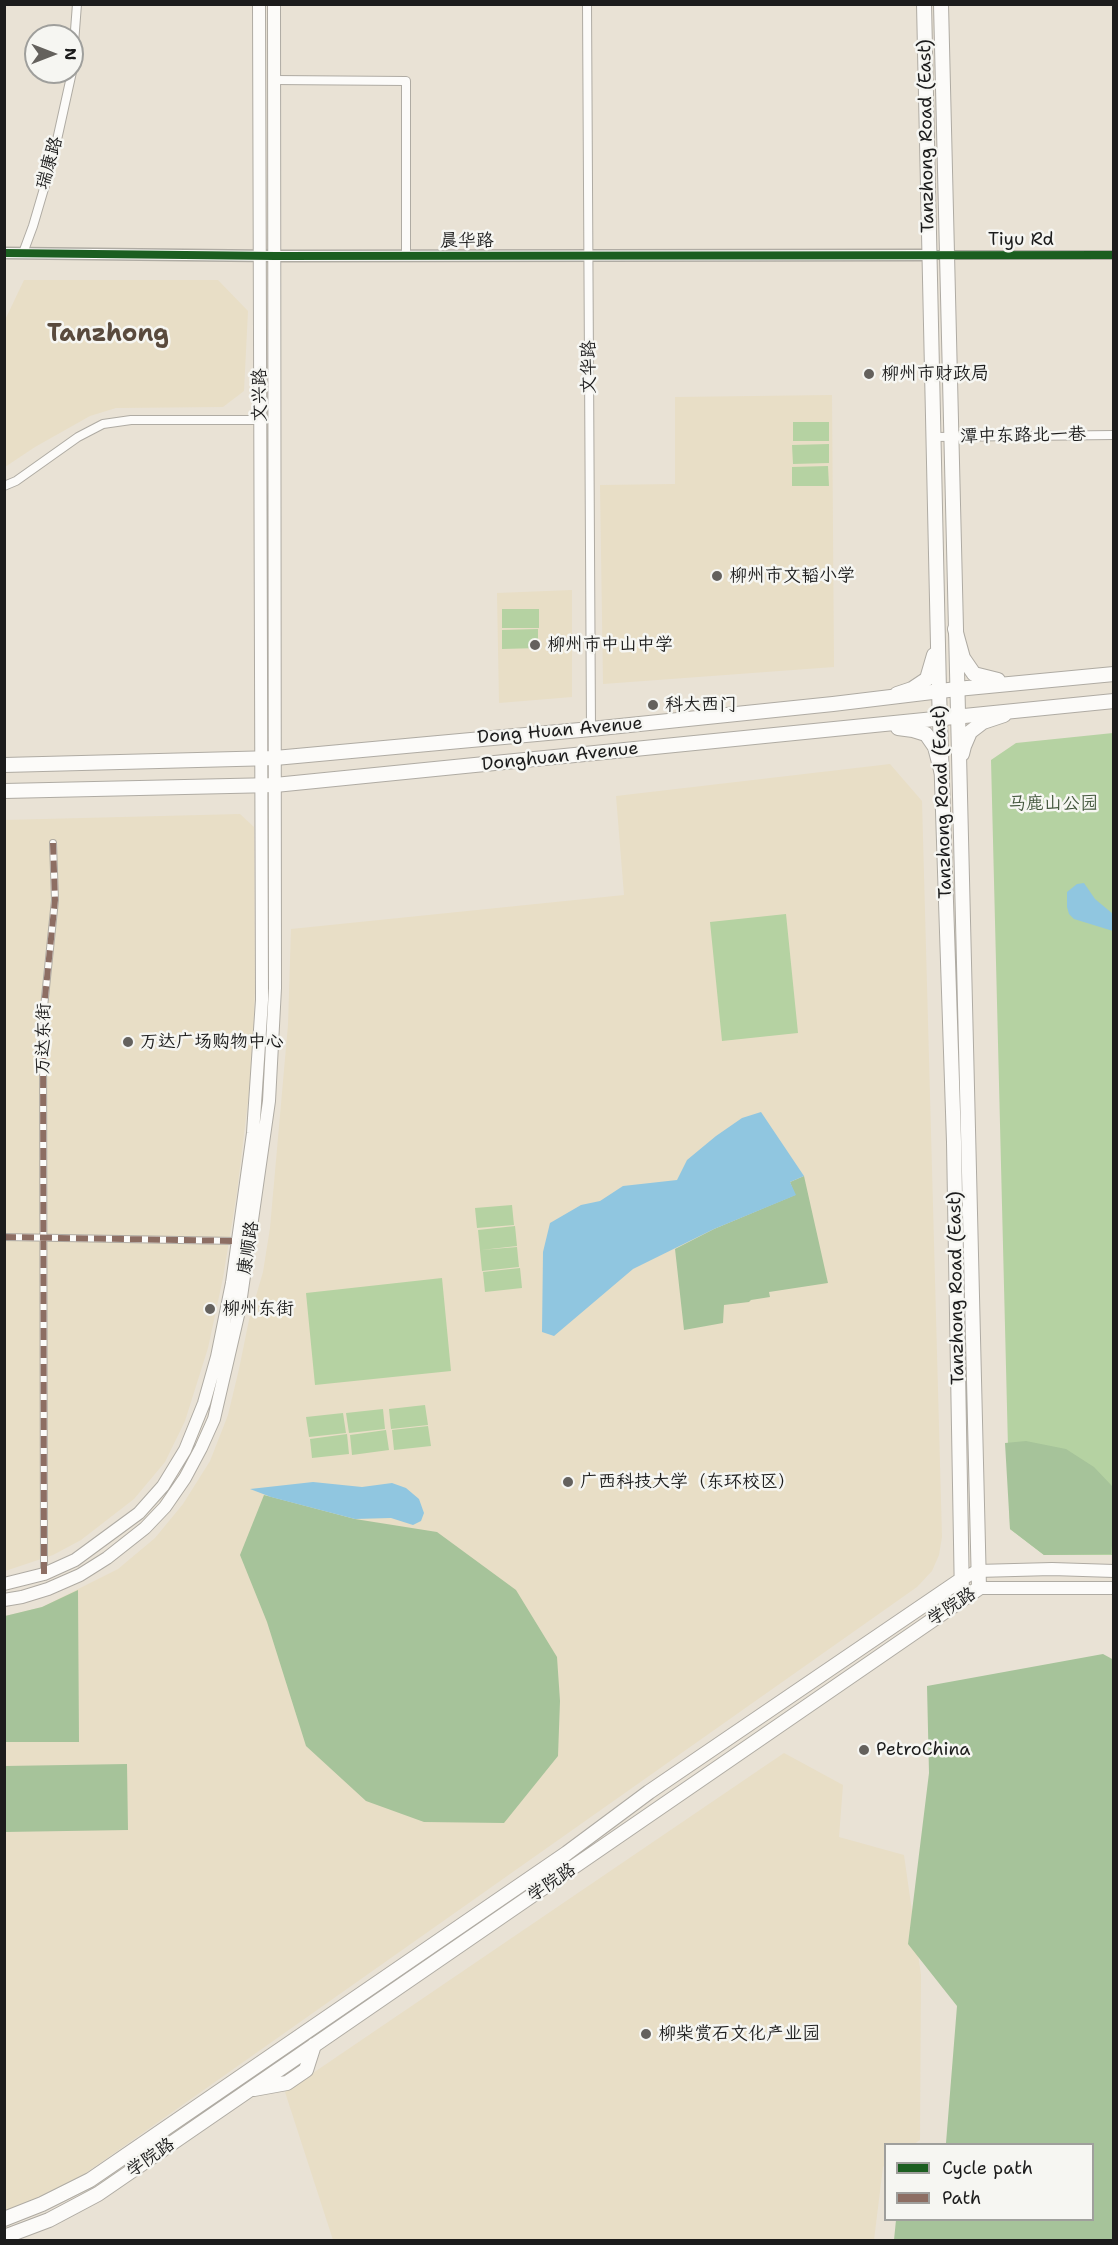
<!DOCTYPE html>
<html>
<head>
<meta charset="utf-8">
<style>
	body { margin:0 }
	#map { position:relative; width:1118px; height:2245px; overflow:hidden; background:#e9e2d5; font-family:"Shantell Sans",sans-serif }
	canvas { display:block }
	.frame { position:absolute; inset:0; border:6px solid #1c1c1c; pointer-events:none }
	.legend { position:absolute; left:884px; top:2143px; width:210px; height:78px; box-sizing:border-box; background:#f6f6f2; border:2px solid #9f9f9c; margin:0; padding:8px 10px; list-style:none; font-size:18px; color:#1c1c1c }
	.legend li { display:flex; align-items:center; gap:12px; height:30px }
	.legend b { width:30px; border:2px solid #9f9f9c }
	.north { position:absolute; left:24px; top:24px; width:60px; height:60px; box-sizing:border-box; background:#f6f6f2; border:2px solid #9f9f9c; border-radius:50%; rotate:90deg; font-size:16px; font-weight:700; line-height:24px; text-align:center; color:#1c1c1c }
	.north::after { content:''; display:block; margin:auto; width:21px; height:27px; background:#64615d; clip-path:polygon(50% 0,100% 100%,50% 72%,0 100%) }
</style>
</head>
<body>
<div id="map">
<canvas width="1118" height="2245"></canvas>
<div class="frame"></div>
<ul class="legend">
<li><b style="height:8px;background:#1b5e20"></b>Cycle path</li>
<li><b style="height:8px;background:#8d6e63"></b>Path</li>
</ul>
<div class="north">N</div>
</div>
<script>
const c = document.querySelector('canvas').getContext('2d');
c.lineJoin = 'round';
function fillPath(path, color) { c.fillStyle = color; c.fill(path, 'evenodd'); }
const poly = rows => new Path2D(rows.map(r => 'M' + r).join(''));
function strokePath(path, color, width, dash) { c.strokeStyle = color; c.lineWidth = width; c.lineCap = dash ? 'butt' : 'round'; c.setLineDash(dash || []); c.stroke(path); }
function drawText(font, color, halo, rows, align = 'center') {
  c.font = font + ' "Shantell Sans","LXGW WenKai TC",sans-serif'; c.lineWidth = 5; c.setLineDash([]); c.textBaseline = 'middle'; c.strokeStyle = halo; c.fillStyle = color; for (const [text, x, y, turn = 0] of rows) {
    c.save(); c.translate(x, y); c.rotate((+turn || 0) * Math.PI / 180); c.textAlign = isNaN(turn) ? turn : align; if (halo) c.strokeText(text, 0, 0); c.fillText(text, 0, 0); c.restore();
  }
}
const built = poly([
	[24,280,218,280,248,311,244,391,223,407,116,408,90,416,35,447,5,467,5,320],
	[832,395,834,667,603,684,600,485,675,484,675,397],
	[572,590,572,697,499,703,497,593],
	[890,764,922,801,942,1537,939,1555,932,1571,917,1587,42,2204,5,2219,5,1616,42,1607,118,1569,155,1538,183,1504,210,1461,228,1415,239,1369,249,1320,263,1272,270,1228,288,1025,291,929,624,895,616,796],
	[240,814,254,827,255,988,252,1068,237,1192,223,1278,208,1348,185,1421,165,1462,134,1499,81,1540,53,1555,5,1571,4,820],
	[784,1753,843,1785,839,1837,904,1855,921,1975,920,2140,914,2144,886,2144,885,2165,883,2167,874,2240,333,2240,285,2092]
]);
const green = poly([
	[793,422,829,422,829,441,793,441],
	[829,444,829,463,793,464,792,445],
	[828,466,829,486,792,486,792,467],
	[502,609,539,609,539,628,502,628],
	[538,629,538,648,502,649,502,630],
	[1113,733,1113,1555,1044,1555,1010,1529,991,760,1016,743],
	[786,914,798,1033,722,1041,710,922],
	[512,1205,514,1225,477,1228,475,1208],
	[515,1226,517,1246,481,1250,517,1247,519,1267,482,1271,478,1230],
	[520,1268,522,1288,485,1292,483,1272],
	[442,1278,451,1371,315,1385,306,1293],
	[425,1405,428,1425,391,1429,389,1409],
	[383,1409,385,1429,349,1433,346,1413],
	[343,1413,346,1433,309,1437,306,1417],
	[428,1426,431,1446,394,1450,392,1430],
	[386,1430,389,1450,352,1455,350,1435],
	[347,1434,349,1454,312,1458,310,1439]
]);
const forest = poly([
	[804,1176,828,1283,769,1292,770,1297,751,1300,749,1302,724,1305,723,1323,684,1330,675,1249,714,1229,795,1195,790,1182],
	[1026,1441,1066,1449,1094,1467,1112,1486,1114,1527,1111,1554,1044,1555,1010,1529,1005,1443],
	[264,1495,355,1519,437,1532,516,1590,557,1657,560,1701,558,1756,504,1823,424,1822,366,1801,306,1746,267,1622,240,1555],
	[78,1590,79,1742,5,1742,5,1616,42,1607],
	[1103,1654,1114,1660,1113,2240,894,2240,896,2220,1092,2220,1092,2144,943,2144,946,2143,957,2006,908,1944,929,1773,927,1686],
	[127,1764,128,1830,5,1832,5,1766]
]);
const water = poly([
	[1084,883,1095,899,1113,914,1113,931,1074,919,1069,914,1067,907,1067,892,1077,884],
	[761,1112,804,1176,790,1182,796,1195,714,1229,633,1269,554,1336,542,1332,543,1252,550,1223,581,1205,600,1201,623,1186,677,1180,687,1160,716,1136,742,1118],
	[313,1482,362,1487,392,1483,406,1488,419,1499,424,1513,421,1521,413,1525,391,1518,355,1519,271,1497,250,1489]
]);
const pedestrian = poly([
	[4,1237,238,1241],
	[44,1573,43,1017,55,900,53,843]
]);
const minor = poly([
	[587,4,591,729],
	[72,70,77,4],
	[274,80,406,81,406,256],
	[23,253,33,226,53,158,72,72],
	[929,255,1114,255],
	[933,437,1114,435],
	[4,486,16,481,78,437,103,424,131,420,260,420]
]);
const tertiary = poly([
	[4,253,275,256,929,255]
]);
const secondary = poly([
	[962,1579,977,1571,1052,1569,1114,1571],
	[4,1584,44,1574,75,1560,139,1513,163,1486,185,1450,204,1403,217,1357,232,1283,253,1133,262,1000,259,4],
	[979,1588,1114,1588],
	[4,1600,22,1597,48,1589,80,1575,107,1558,145,1528,165,1507,185,1478,201,1448,214,1419,239,1311,269,1101,275,988,274,4]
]);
const primary = poly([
	[924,4,939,691,954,1142,962,1599],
	[897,694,912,689,927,679,934,655],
	[962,754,964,746,970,732,983,722,1004,715],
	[254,2089,287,2083,306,2070,314,2045],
	[4,2219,42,2204,90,2180,567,1853,649,1792,962,1579],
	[4,2237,49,2220,98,2194,979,1588,941,4]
]);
const trunk = poly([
	[955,629,963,658,974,674,998,680],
	[898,728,913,730,926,734,935,747,942,774],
	[4,765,275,758,591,729,833,704,957,689,1114,674],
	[4,791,275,785,1114,701]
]);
const quiet = poly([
	[4,1237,238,1241],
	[44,1574,43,1017,55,900,53,843]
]);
const cycleway = poly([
	[4,253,275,256,1114,255]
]);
const markers = [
	[869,374,6,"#64615d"],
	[717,576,6,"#64615d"],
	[535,645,6,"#64615d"],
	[653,705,6,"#64615d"],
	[128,1042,6,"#64615d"],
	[210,1309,6,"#64615d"],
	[568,1482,6,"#64615d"],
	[864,1750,6,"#64615d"],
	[646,2034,6,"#64615d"]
];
const streetNames = [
	["Tanzhong Road (East)",927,136,-91],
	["瑞康路",50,163,-74],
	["Tiyu Rd",1021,240],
	["晨华路",467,241],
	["文华路",589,367,-90],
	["文兴路",260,395,-90],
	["潭中东路北一巷",1023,436,-1],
	["Dong Huan Avenue",560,731,-5],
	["Donghuan Avenue",560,757,-6],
	["Tanzhong Road (East)",943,802,-92],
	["万达东街",44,1039,-89],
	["康顺路",249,1248,-81],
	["Tanzhong Road (East)",957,1288,-91],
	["学院路",952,1607,-33],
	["学院路",552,1883,-34],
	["学院路",151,2158,-35]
];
const poiNames = [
	["柳州市财政局",881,374],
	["柳州市文韬小学",729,576],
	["柳州市中山中学",547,645],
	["科大西门",665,705],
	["万达广场购物中心",140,1042],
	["柳州东街",222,1309],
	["广西科技大学（东环校区）",580,1482],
	["PetroChina",876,1750],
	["柳柴赏石文化产业园",658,2034]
];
const parkNames = [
	["马鹿山公园",1053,804]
];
const districtNames = [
	["Tanzhong",108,335]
];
fillPath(built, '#e8dec6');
fillPath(green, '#b5d2a2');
fillPath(forest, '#a6c39a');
fillPath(water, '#90c6e0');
strokePath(pedestrian, '#afaba3', 8);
strokePath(minor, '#afaba3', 10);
strokePath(tertiary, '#afaba3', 13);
strokePath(secondary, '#afaba3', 14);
strokePath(primary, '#afaba3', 16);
strokePath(trunk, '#afaba3', 16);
strokePath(pedestrian, '#fcfbf9', 6);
strokePath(minor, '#fcfbf9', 8);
strokePath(tertiary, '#fcfbf9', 10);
strokePath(secondary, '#fcfbf9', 12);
strokePath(primary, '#fcfbf9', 14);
strokePath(trunk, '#fcfbf9', 14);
strokePath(quiet, '#8d6e63', 6, [12, 6]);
strokePath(cycleway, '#1b5e20', 8);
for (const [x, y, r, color] of markers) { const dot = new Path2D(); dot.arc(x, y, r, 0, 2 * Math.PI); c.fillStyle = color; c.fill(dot); strokePath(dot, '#f6f6f2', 2); }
drawText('18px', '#1c1c1c', '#f6f6f2', streetNames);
drawText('18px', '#1c1c1c', '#f6f6f2', poiNames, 'left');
drawText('18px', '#43573d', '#f6f6f2', parkNames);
drawText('bold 24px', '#594a3d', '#f6f6f2', districtNames);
</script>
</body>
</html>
